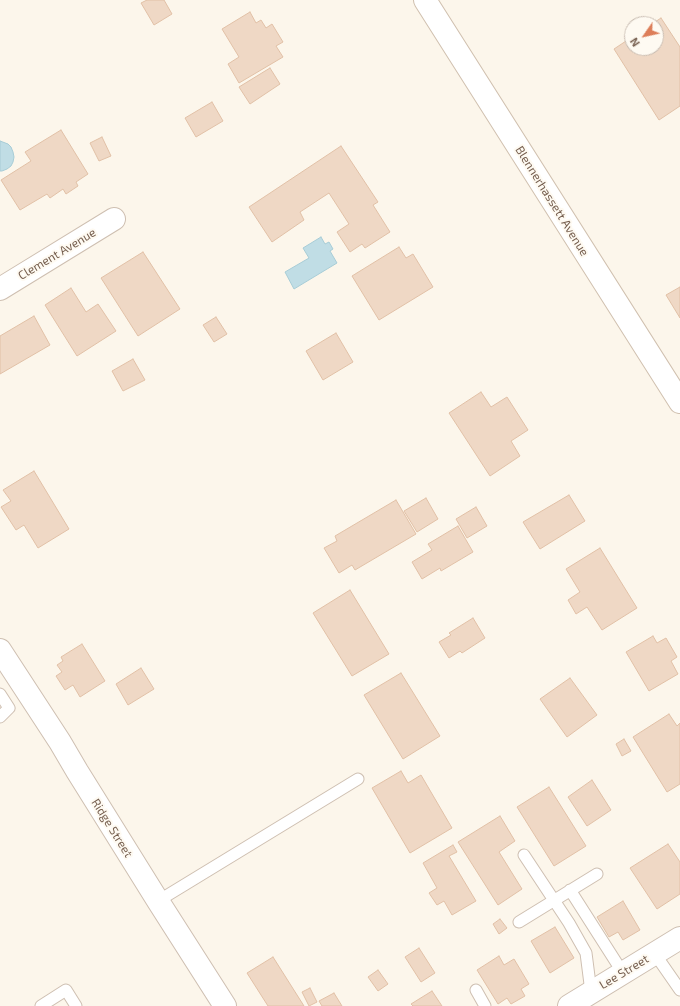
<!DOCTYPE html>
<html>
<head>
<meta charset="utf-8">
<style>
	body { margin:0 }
	#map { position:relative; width:680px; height:1006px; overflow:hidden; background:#fcf6eb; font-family:"Exo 2",sans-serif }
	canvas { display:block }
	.north { position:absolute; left:624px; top:16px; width:40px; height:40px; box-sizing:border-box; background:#fefaf2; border:1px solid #c8bcb1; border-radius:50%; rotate:236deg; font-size:11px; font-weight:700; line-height:16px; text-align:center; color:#765f4f }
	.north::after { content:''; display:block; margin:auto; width:14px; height:18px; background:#dd7e59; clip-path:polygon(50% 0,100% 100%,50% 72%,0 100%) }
</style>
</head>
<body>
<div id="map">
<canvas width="680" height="1006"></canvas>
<div class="north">N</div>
</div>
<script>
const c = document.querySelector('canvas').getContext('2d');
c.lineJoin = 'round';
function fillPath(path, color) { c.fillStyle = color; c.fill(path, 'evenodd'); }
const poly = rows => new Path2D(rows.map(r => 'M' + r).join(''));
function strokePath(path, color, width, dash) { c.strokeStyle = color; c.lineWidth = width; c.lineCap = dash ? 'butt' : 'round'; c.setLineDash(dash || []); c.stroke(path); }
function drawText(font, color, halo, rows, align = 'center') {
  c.font = font + ' "Exo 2",sans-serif'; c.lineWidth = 4; c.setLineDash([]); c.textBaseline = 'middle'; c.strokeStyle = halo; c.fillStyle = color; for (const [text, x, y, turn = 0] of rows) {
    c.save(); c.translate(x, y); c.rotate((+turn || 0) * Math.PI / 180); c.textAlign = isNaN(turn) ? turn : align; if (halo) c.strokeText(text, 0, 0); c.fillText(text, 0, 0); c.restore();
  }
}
const water = poly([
	[0,141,8,144,11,147,13,152,14,157,13,162,11,166,7,169,2,171,0,171,0,141],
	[321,237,325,244,329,242,333,249,330,251,337,263,294,289,285,272,309,258,303,248,321,237]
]);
const building = poly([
	[147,0,164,0,172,14,154,25,141,3,147,0],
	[250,12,256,23,261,20,266,28,272,24,283,42,276,46,283,57,239,83,228,64,239,57,222,29,250,12],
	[661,18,680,47,680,106,659,120,614,49,632,37,632,48,656,48,656,24,652,24,661,18],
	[270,68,280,84,250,104,239,87,270,68],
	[212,102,223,121,196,137,185,118,212,102],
	[61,130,88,174,76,182,78,186,66,194,63,189,50,198,47,194,20,210,1,180,31,161,25,152,61,130],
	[102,137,111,156,99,161,90,143,102,137],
	[341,146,378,202,373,205,390,232,365,248,362,244,350,252,337,232,349,224,329,193,300,212,304,220,272,242,249,207,341,146],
	[399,247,406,258,413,254,433,287,379,320,352,276,399,247],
	[143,252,180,309,138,336,101,278,143,252],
	[680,287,680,318,666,295,680,287],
	[71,288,86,312,98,304,116,331,77,356,45,305,71,288],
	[34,316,50,345,0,374,0,336,34,316],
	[216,317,227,334,214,342,203,325,216,317],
	[336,333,353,362,323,380,306,351,336,333],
	[133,359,145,380,123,391,112,371,133,359],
	[481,392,491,407,507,397,528,430,511,441,520,456,490,476,449,413,481,392],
	[34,471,69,529,38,548,24,525,16,530,1,507,11,501,3,490,34,471],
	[569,495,585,521,540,549,523,522,569,495],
	[426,498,438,519,417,532,404,511,426,498],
	[396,500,416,534,355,570,352,565,339,573,324,548,337,541,335,536,396,500],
	[476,507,487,526,467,538,456,519,476,507],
	[458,526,473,552,441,571,440,568,422,579,412,562,432,550,428,544,458,526],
	[600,548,637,608,602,630,587,607,576,614,568,600,580,592,566,569,600,548],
	[350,590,389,654,352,676,313,613,350,590],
	[473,618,485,638,462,653,460,651,449,658,439,642,451,635,449,633,473,618],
	[653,636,657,643,666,638,677,657,671,661,678,674,649,691,626,652,653,636],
	[82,644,105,681,80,697,73,685,65,690,56,676,62,672,57,665,63,661,61,657,82,644],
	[141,668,154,689,128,705,116,684,141,668],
	[401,673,440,736,403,759,364,695,401,673],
	[570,678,597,715,567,737,540,699,570,678],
	[669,714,677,726,680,723,680,784,667,792,633,737,669,714],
	[624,739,631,751,622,756,616,744,624,739],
	[401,771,408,783,421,775,452,828,410,853,372,788,401,771],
	[592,780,611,810,587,826,568,797,592,780],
	[549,787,586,846,554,866,517,807,549,787],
	[500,816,515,841,499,852,522,889,498,905,458,842,500,816],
	[668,844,680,862,680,894,657,909,630,868,668,844],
	[453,845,457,852,449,856,476,901,452,915,444,901,437,905,429,893,437,888,423,863,453,845],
	[623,901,640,930,623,940,618,932,609,937,597,917,623,901],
	[500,919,507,928,499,934,493,924,500,919],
	[555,927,574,958,550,973,531,941,555,927],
	[419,948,435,973,421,982,405,957,419,948],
	[499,956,504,965,514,959,529,984,521,989,525,996,511,1004,507,998,498,1004,477,970,499,956],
	[273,957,304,1006,268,1006,247,973,273,957],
	[378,970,388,984,378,991,368,977,378,970],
	[310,988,317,1002,309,1006,302,992,310,988],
	[432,991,442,1006,413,1006,411,1004,432,991],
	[334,993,342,1006,322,1006,319,1001,334,993]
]);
const lane = poly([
	[0,694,9,708,0,717],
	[524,855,569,923,586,953,591,992],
	[570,890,623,973],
	[158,901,358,779],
	[519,922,597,874],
	[655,954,680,990],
	[476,990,485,1006],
	[41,1006,66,990,76,1006]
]);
const street = poly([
	[0,289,114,219],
	[0,650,60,742,77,771,158,901,225,1006],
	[569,1006,680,938]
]);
const secondary = poly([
	[425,0,680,402]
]);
const streetNames = [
	["Blennerhassett Avenue",552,201,58],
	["Clement Avenue",57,254,-31],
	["Ridge Street",112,828,58],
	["Lee Street",624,972,-31]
];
fillPath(water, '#c0dde5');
strokePath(water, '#a7ccd6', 1);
fillPath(building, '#efd8c5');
strokePath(building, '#e1c0a6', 1);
strokePath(lane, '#cebfb1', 13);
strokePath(street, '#cebfb1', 24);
strokePath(secondary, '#d0c0af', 24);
strokePath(lane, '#fff', 11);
strokePath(street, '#fff', 22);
strokePath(secondary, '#fff', 22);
drawText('12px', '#765f4f', '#fefaf2', streetNames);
</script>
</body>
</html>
